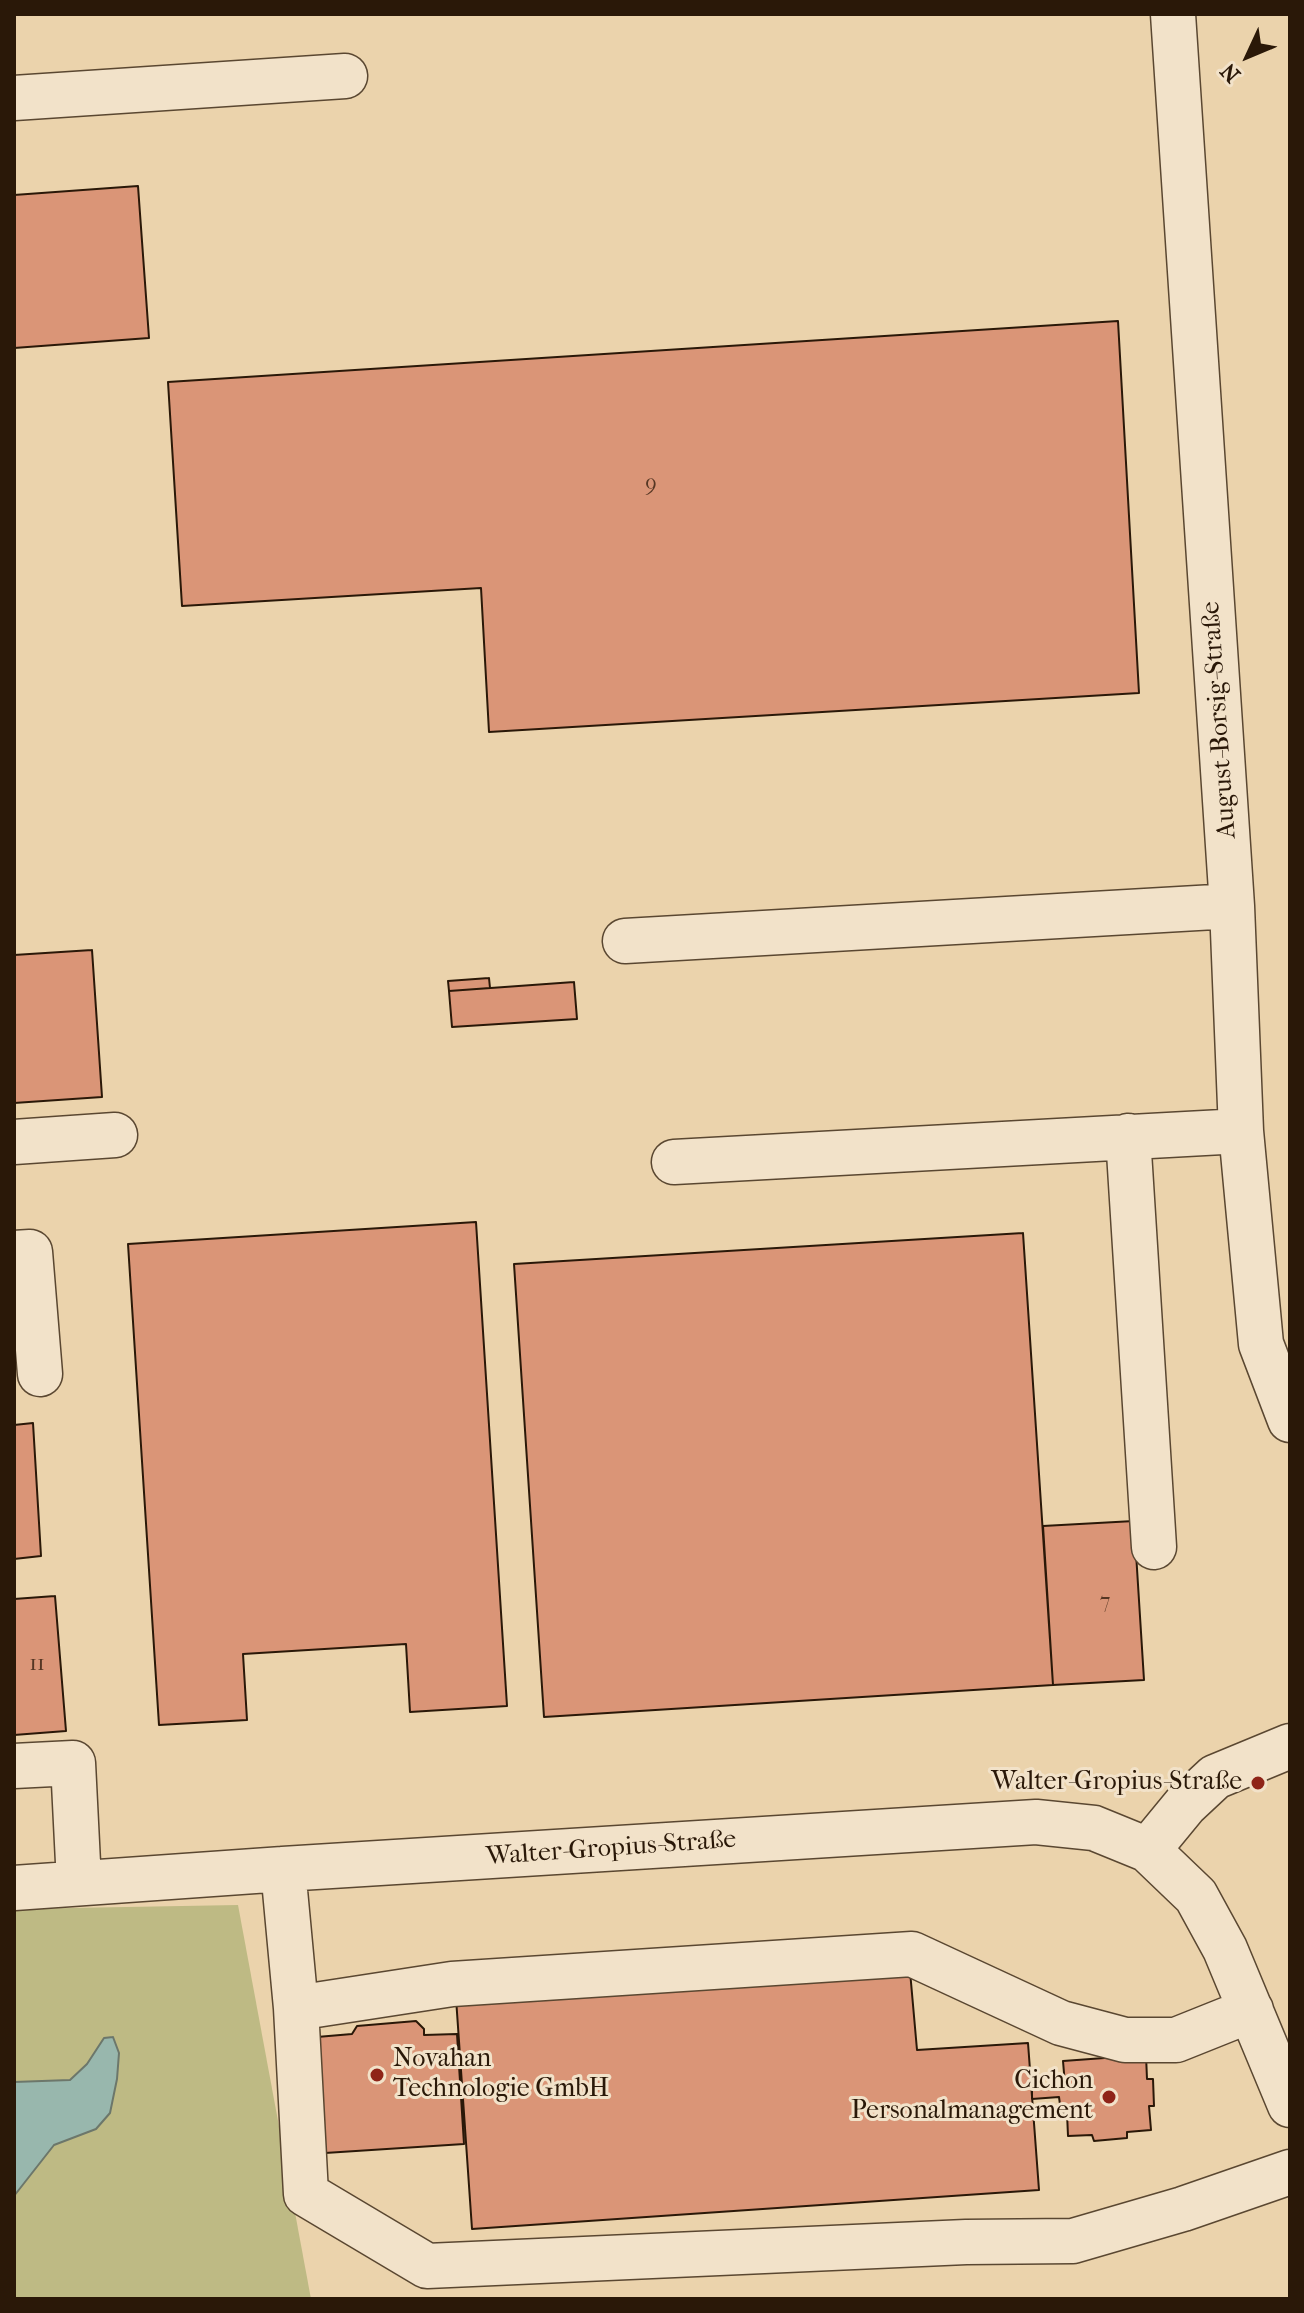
<!DOCTYPE html>
<html>
<head>
<meta charset="utf-8">
<style>
	body { margin:0 }
	#map { position:relative; width:1304px; height:2313px; overflow:hidden; background:#ebd3ac; font-family:"IM FELL French Canon",serif }
	canvas { display:block }
	.frame { position:absolute; inset:0; border:16px solid #2a1808; pointer-events:none }
	.north { position:absolute; left:1208px; top:16px; width:80px; height:80px; -webkit-text-stroke:6px #f2e2c9; paint-order:stroke; rotate:226deg; font-size:22px; font-weight:700; line-height:32px; text-align:center; color:#2a1808 }
	.north::after { content:''; display:block; margin:auto; width:28px; height:36px; background:#2a1808; clip-path:polygon(50% 0,100% 100%,50% 72%,0 100%) }
</style>
</head>
<body>
<div id="map">
<canvas width="1304" height="2313"></canvas>
<div class="frame"></div>
<div class="north">N</div>
</div>
<script>
const c = document.querySelector('canvas').getContext('2d');
c.lineJoin = 'round';
function fillPath(path, color) { c.fillStyle = color; c.fill(path, 'evenodd'); }
const poly = rows => new Path2D(rows.map(r => 'M' + r).join(''));
function strokePath(path, color, width, dash) { c.strokeStyle = color; c.lineWidth = width; c.lineCap = dash ? 'butt' : 'round'; c.setLineDash(dash || []); c.stroke(path); }
function drawText(font, color, halo, rows, align = 'center') {
  c.font = font + ' "IM FELL French Canon",serif'; c.lineWidth = 6; c.setLineDash([]); c.textBaseline = 'middle'; c.strokeStyle = halo; c.fillStyle = color; for (const [text, x, y, turn = 0] of rows) {
    c.save(); c.translate(x, y); c.rotate((+turn || 0) * Math.PI / 180); c.textAlign = isNaN(turn) ? turn : align; if (halo) c.strokeText(text, 0, 0); c.fillText(text, 0, 0); c.restore();
  }
}
const green = poly([
	[238,1905,311,2299,14,2299,14,1909]
]);
const water = poly([
	[113,2037,119,2053,117,2079,110,2113,96,2129,54,2145,14,2196,14,2082,70,2080,87,2064,104,2038,113,2037]
]);
const building = poly([
	[138,186,149,338,14,348,14,195,138,186],
	[1118,321,1139,693,489,732,481,588,182,606,168,382,1118,321],
	[92,950,102,1097,14,1103,14,955,92,950],
	[489,978,490,988,449,991,448,981,489,978],
	[574,982,577,1019,452,1027,449,991,574,982],
	[476,1222,507,1706,410,1712,406,1644,243,1654,247,1720,159,1725,128,1244,476,1222],
	[1023,1233,1053,1685,544,1717,514,1264,1023,1233],
	[33,1423,41,1556,14,1559,14,1425,33,1423],
	[1134,1521,1144,1680,1053,1685,1043,1526,1134,1521],
	[55,1596,66,1731,14,1735,14,1599,55,1596],
	[910,1971,917,2050,1028,2043,1039,2190,472,2229,456,1998,910,1971],
	[416,2021,424,2029,424,2035,457,2034,464,2144,325,2153,317,2037,352,2034,357,2026,416,2021],
	[1146,2055,1147,2079,1153,2079,1154,2106,1149,2106,1151,2130,1127,2132,1127,2138,1094,2141,1092,2135,1068,2136,1067,2113,1061,2112,1059,2097,1032,2099,1032,2087,1065,2085,1063,2061,1146,2055]
]);
const minor = poly([
	[1173,14,1232,906,1241,1131,1261,1344,1290,1420],
	[14,98,345,76],
	[625,941,1232,906],
	[1128,1136,1154,1547],
	[14,1142,115,1135],
	[674,1162,1241,1131],
	[14,1253,30,1252,40,1374],
	[14,1766,73,1763,79,1883],
	[1148,1850,1185,1805,1215,1777,1290,1746],
	[283,1869,296,2008,306,2194,427,2266,966,2242,1073,2241,1183,2209,1290,2172],
	[14,1888,283,1869,1036,1822,1094,1828,1148,1850,1196,1896,1225,1949,1290,2105],
	[296,2008,452,1984,912,1954,1061,2023,1125,2040,1176,2040,1251,2010]
]);
const markers = [
	[1258,1783,8,"#8f2418"],
	[377,2075,8,"#8f2418"],
	[1109,2097,8,"#8f2418"]
];
const numberNames = [
	["9",651,485],
	["7",1105,1603],
	["11",37,1665]
];
const streetNames = [
	["August-Borsig-Straße",1220,720,-94],
	["Walter-Gropius-Straße",611,1849,-4]
];
const poiNames = [
	["Walter-Gropius-Straße",1242,1783],
	["Novahan",393,2060,"left"],
	["Technologie GmbH",393,2090,"left"],
	["Cichon",1093,2082],
	["Personalmanagement",1093,2112]
];
fillPath(green, '#beba84');
fillPath(water, '#98b7ad');
strokePath(water, '#6c776b', 2);
fillPath(building, '#da9577');
strokePath(building, '#2a1808', 2);
strokePath(minor, '#5a4731', 47);
strokePath(minor, '#f2e2c9', 44);
for (const [x, y, r, color] of markers) { const dot = new Path2D(); dot.arc(x, y, r, 0, 2 * Math.PI); c.fillStyle = color; c.fill(dot); strokePath(dot, '#f2e2c9', 3); }
drawText('22px', '#563724', null, numberNames);
drawText('26px', '#2a1808', '#f2e2c9', streetNames);
drawText('26px', '#2a1808', '#f2e2c9', poiNames, 'right');
</script>
</body>
</html>
